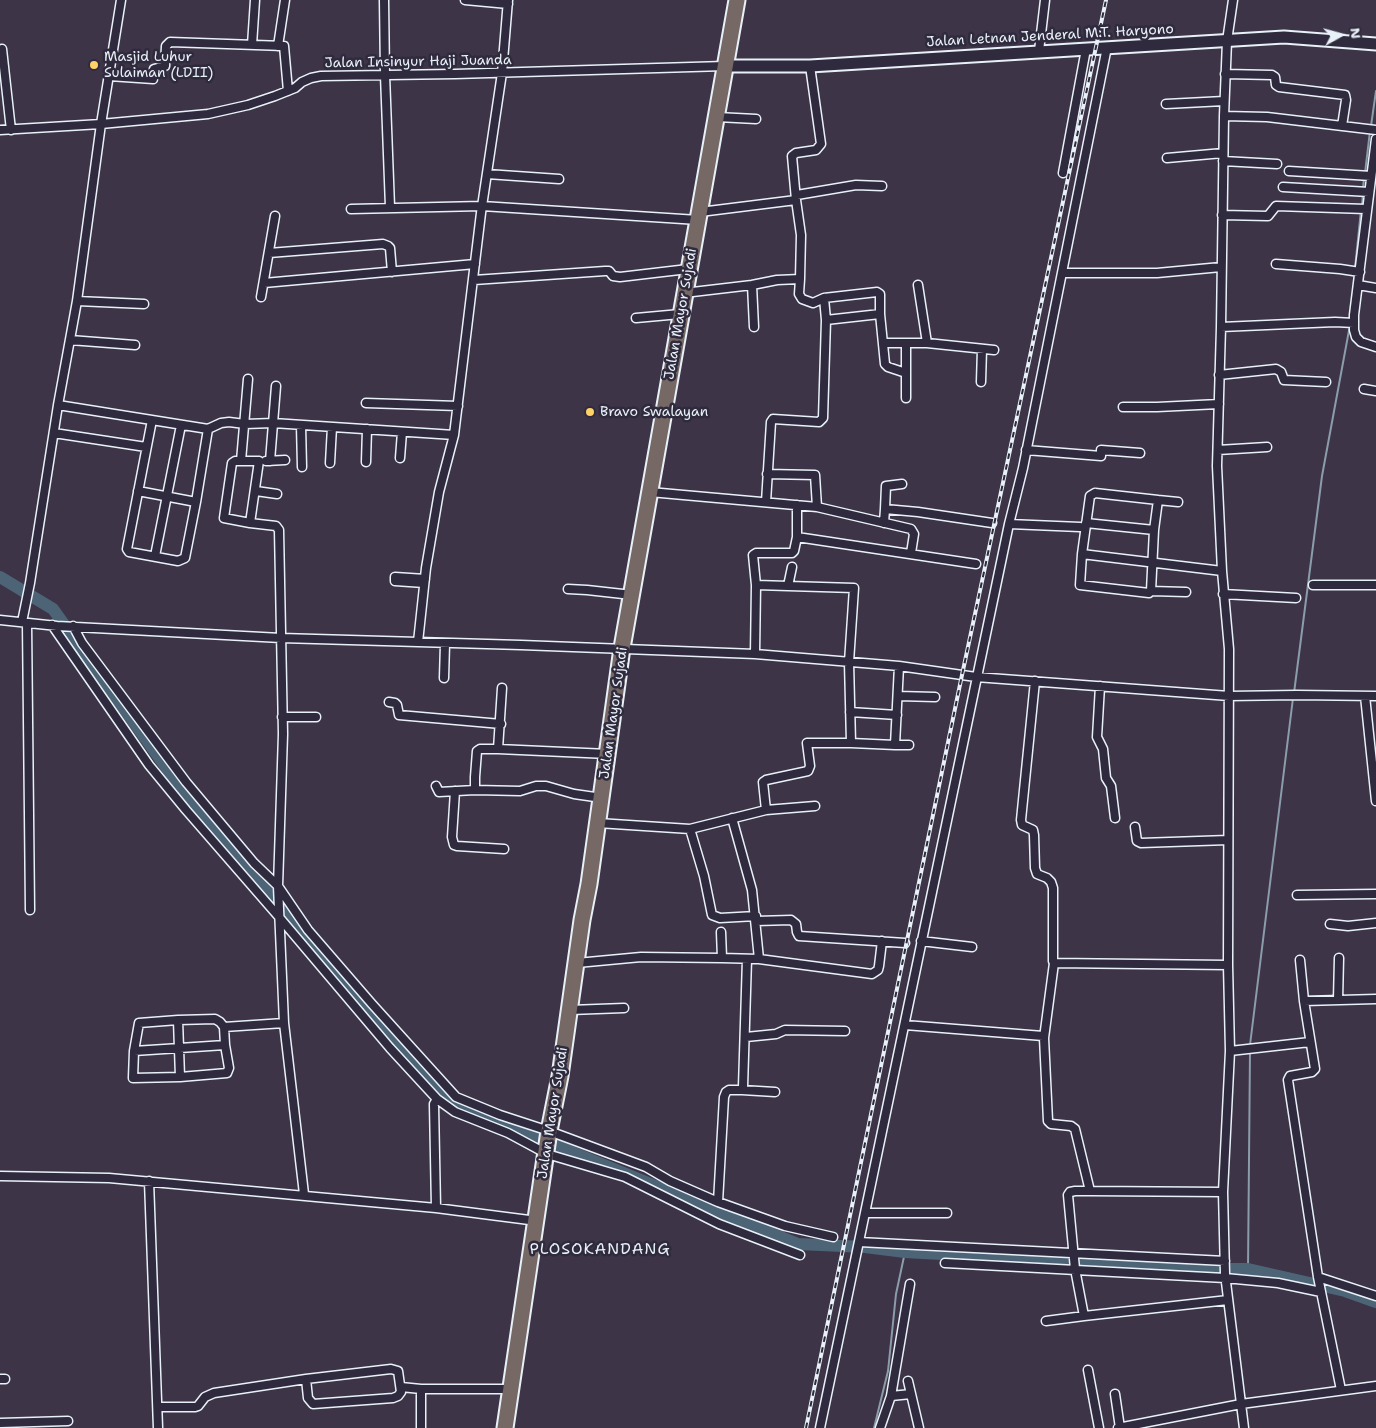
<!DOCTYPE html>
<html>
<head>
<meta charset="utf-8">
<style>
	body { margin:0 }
	#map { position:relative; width:1376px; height:1428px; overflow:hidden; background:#3d3447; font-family:"Shantell Sans",sans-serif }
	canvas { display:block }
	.north { position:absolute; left:1316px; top:10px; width:50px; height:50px; -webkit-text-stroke:4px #2f2a3d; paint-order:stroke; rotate:83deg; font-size:14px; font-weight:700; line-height:20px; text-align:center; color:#e8f1f8 }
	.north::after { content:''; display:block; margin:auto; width:18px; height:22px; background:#e8f1f8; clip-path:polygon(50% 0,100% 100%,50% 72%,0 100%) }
</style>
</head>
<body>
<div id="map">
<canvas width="1376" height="1428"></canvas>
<div class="north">N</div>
</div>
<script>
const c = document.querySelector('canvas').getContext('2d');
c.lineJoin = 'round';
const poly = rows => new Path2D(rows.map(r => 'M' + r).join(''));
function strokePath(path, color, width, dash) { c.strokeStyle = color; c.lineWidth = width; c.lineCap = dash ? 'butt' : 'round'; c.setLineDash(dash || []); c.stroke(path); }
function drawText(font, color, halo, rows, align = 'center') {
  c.font = font + ' "Shantell Sans",sans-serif'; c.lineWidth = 5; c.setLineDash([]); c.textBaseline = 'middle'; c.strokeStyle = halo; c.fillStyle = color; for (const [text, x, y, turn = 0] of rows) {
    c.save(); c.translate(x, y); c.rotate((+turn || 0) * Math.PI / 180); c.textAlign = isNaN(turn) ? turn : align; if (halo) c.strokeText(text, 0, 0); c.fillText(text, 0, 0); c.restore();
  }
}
const stream = poly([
	[1371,126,1376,91],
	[1365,173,1370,131],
	[1363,188,1364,178],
	[1362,206,1363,193],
	[1355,268,1361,210],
	[1353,295,1355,273],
	[1294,693,1322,476,1350,325],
	[1250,1045,1293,698],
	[1248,1269,1250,1050],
	[874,1428,888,1371,896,1294,905,1252]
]);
const river = poly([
	[0,577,53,609,198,812,452,1103,798,1244,865,1247,905,1252,1214,1269,1248,1269,1345,1291,1376,1302]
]);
const street = poly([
	[384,0,385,75,390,207],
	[465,0,508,4],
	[1233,0,1227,41,1224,116,1221,327,1217,466,1222,571,1229,649,1228,965,1230,1051,1223,1192,1225,1274,1244,1428],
	[252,45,255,0],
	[278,46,285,0],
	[2,49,11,130],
	[1039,51,1045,0],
	[1225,74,1272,75,1275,77,1276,85,1279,87,1345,95,1346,100,1342,126],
	[109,76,153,79,154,69,165,66,166,46,170,42,284,46,288,91],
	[1166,104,1224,101],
	[1224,116,1267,117,1376,130],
	[717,117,756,119],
	[0,130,101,124,208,114,248,105,275,96,295,88,302,82,311,78,321,76,455,74,725,66],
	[1376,139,1354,315,1354,330,1356,337,1361,342,1376,347],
	[1167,158,1223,153],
	[1223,161,1277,164],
	[1289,171,1371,176],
	[1063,173,1086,49],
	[487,174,559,179],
	[1283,187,1369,192],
	[797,195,856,185,882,186],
	[796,200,801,235,800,279],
	[351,209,482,206,698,220],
	[700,212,796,200,792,156,796,153,816,150,821,144,810,66],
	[1222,215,1268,216,1276,206,1366,209],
	[269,253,383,244,388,246,390,248,392,272],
	[1276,264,1340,269,1360,272],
	[1062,273,1157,273,1221,267],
	[474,280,605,271,609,271,613,276,620,277,688,269],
	[264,283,475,264],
	[752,285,754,327],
	[918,285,927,343],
	[1358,285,1376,288],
	[684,293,752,285,777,280,800,279,799,294,802,299,813,303,824,298,826,320,823,418,819,422,773,419,771,422,766,502],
	[261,297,275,216],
	[824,298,877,292,880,294,880,314,826,320],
	[77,301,144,304],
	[880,314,885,364,888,367,906,373],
	[636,318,680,314],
	[1221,327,1335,322,1354,323],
	[70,340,135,345],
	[883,343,927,343,994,350],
	[906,343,906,398],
	[1219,375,1276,369,1281,372,1284,380,1326,382],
	[981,382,982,349],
	[1364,389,1376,391],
	[366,403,458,406],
	[58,405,208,429,221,423,229,422,245,424,273,423,454,435],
	[1123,407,1157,407,1219,404],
	[152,420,127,549,129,552,178,561,185,558,196,502,208,429],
	[301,425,302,467],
	[54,433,146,447],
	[1026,450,1101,456,1101,450,1140,453],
	[1218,450,1267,447],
	[400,458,402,432],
	[241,461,248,379],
	[266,461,285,460],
	[270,461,276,386],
	[366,462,367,429],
	[330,463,332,427],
	[767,474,815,475,817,507],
	[138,491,196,502],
	[256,491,277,494],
	[650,492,817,507,911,529,914,534,911,553],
	[1095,493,1158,500,1154,530,1151,591,1149,593,1080,585,1082,554,1090,496,1095,493],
	[1158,500,1178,502],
	[885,509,886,486,902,484],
	[250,523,259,461,235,461,232,463,224,518,250,523,276,526,279,530,283,734,278,886,284,1023,304,1194],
	[884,523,885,509,918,512,992,523],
	[1086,523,1154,530],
	[1009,524,1080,527],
	[797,537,976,564],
	[1082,554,1222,571],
	[155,556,181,425],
	[424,583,395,581,395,577,425,579],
	[756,585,854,588,849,662,851,743,895,745,899,666],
	[1313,585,1376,585],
	[788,586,792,567],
	[568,589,587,590,632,595],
	[1151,591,1186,592],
	[1223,594,1296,598],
	[0,620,57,626,281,638,521,645,755,654,899,666,976,677,1229,696,1297,695,1376,696],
	[22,622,30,583,58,405,77,301,101,124,121,0],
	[27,623,30,910],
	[52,625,149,765,186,810,279,917,390,1048,437,1099,455,1112,508,1133,547,1154,625,1177,719,1224,800,1255],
	[73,626,82,643,186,782,254,863,278,886,308,930,372,1004,456,1097,500,1115,549,1131,646,1167,670,1181,718,1202,785,1226,833,1237],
	[418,642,426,568,439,492,454,435,481,213,502,73,508,0],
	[755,654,756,585,753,555,756,553,792,553,794,551,797,537,797,505],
	[444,678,445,644],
	[1035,681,1021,820,1022,825,1033,830,1034,835,1035,868,1037,874,1047,878,1051,882,1053,888,1053,961,1054,963,1228,965],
	[1100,686,1097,737,1103,749,1106,778,1111,786,1115,818],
	[502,688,498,749,608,754],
	[898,696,935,697],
	[1365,696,1376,801],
	[389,702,395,703,397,705,399,715,501,724],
	[850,712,897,715],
	[282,717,316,717],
	[895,745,909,745],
	[498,749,480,749,477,751,475,777,475,790,520,791,536,786,546,786,574,794,602,798],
	[436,786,439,792,475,790],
	[455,791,452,837,454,845,457,846,504,849],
	[766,810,763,782,766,780,808,771,810,766,807,743,851,743],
	[732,818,752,890,759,959],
	[598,823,690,829,704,876,712,915,720,918,756,916],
	[1135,827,1137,841,1141,843,1228,840],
	[690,829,766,810,815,806],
	[1297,895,1376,894],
	[756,921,791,920,796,924,797,932,799,936,905,943],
	[1330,924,1348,926,1376,923],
	[721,932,722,958],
	[921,941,972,947],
	[1300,960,1304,1001],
	[577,963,641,957,722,958,759,959,872,974,878,970,879,966,882,941],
	[1338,1000,1339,958],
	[570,1010,624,1008],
	[178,1020,139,1023,134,1051,133,1078,180,1077,178,1020,215,1019,220,1022,224,1027,284,1023],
	[905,1025,1043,1036,1044,1038,1048,1121,1051,1124,1071,1126,1075,1129,1090,1191,1223,1192],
	[746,1037,776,1034,785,1030,845,1031],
	[1044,1038,1054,963],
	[134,1051,225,1045,224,1027],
	[1230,1051,1310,1042],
	[180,1077,227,1073,229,1068,225,1045],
	[742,1090,775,1092],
	[0,1176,109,1178,436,1208,537,1221],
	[149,1181,158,1428],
	[1090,1191,1075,1191,1070,1192,1068,1195,1075,1269,1084,1316,1228,1300],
	[718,1202,724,1097,726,1092,729,1090,740,1090,743,1087,747,959],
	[436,1208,434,1104,437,1099],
	[865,1213,947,1213],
	[859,1242,1225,1261],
	[945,1263,1225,1278,1278,1283,1321,1292],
	[1318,1277,1376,1296],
	[1046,1321,1084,1316],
	[1088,1370,1099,1428],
	[0,1379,5,1379],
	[908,1381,919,1428],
	[401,1387,421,1389,421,1428],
	[421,1389,510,1389],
	[1341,1390,1318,1277,1288,1080,1290,1076,1312,1072,1315,1069,1304,1001,1376,999],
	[1115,1394,1120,1428],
	[891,1396,911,1394],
	[158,1407,195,1407,198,1406,205,1397,214,1393,306,1379,391,1369,398,1371,401,1392,398,1396,393,1398,313,1404,308,1398,306,1379],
	[0,1423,68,1421],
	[820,1428,1009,524,1023,468,1107,47],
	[880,1428,891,1396,910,1284],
	[1118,1428,1241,1404,1376,1386]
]);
const secondary = poly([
	[725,66,810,66,1284,37,1376,44]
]);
const highway = poly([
	[505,1428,549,1131,560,1076,582,920,589,884,622,648,737,0]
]);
const rail = poly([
	[806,1428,962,675,1106,0]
]);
const markers = [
	[94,65,5,"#ffd166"],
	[590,412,5,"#ffd166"]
];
const streetNames = [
	["Jalan Letnan Jenderal M.T. Haryono",1050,36,-3],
	["Jalan Insinyur Haji Juanda",418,62,-1],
	["Jalan Mayor Sujadi",681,314,-80],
	["Jalan Mayor Sujadi",614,713,-82],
	["Jalan Mayor Sujadi",553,1113,-81]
];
const poiNames = [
	["Masjid Luhur",104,57],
	["Sulaiman (LDII)",104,73],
	["Bravo Swalayan",600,412]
];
const quarterNames = [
	["PLOSOKANDANG",600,1250]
];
strokePath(stream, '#8b9cab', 2);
strokePath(river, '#4d6477', 12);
strokePath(street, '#e8f1f8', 11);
strokePath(secondary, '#e8f1f8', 15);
strokePath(highway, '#e8f1f8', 19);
strokePath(street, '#2f2a3d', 8);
strokePath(secondary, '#2f2a3d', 11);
strokePath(highway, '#766864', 15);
strokePath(rail, '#e8f1f8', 4);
strokePath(rail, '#2f2a3d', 2, [5.5]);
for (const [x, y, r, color] of markers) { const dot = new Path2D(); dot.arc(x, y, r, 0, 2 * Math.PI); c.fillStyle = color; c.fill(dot); strokePath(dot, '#2f2a3d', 2); }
drawText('14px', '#e8f1f8', '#2f2a3d', streetNames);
drawText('14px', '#e8f1f8', '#2f2a3d', poiNames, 'left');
c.letterSpacing = '1px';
drawText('16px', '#e8f1f8', '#2f2a3d', quarterNames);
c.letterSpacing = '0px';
</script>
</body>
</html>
